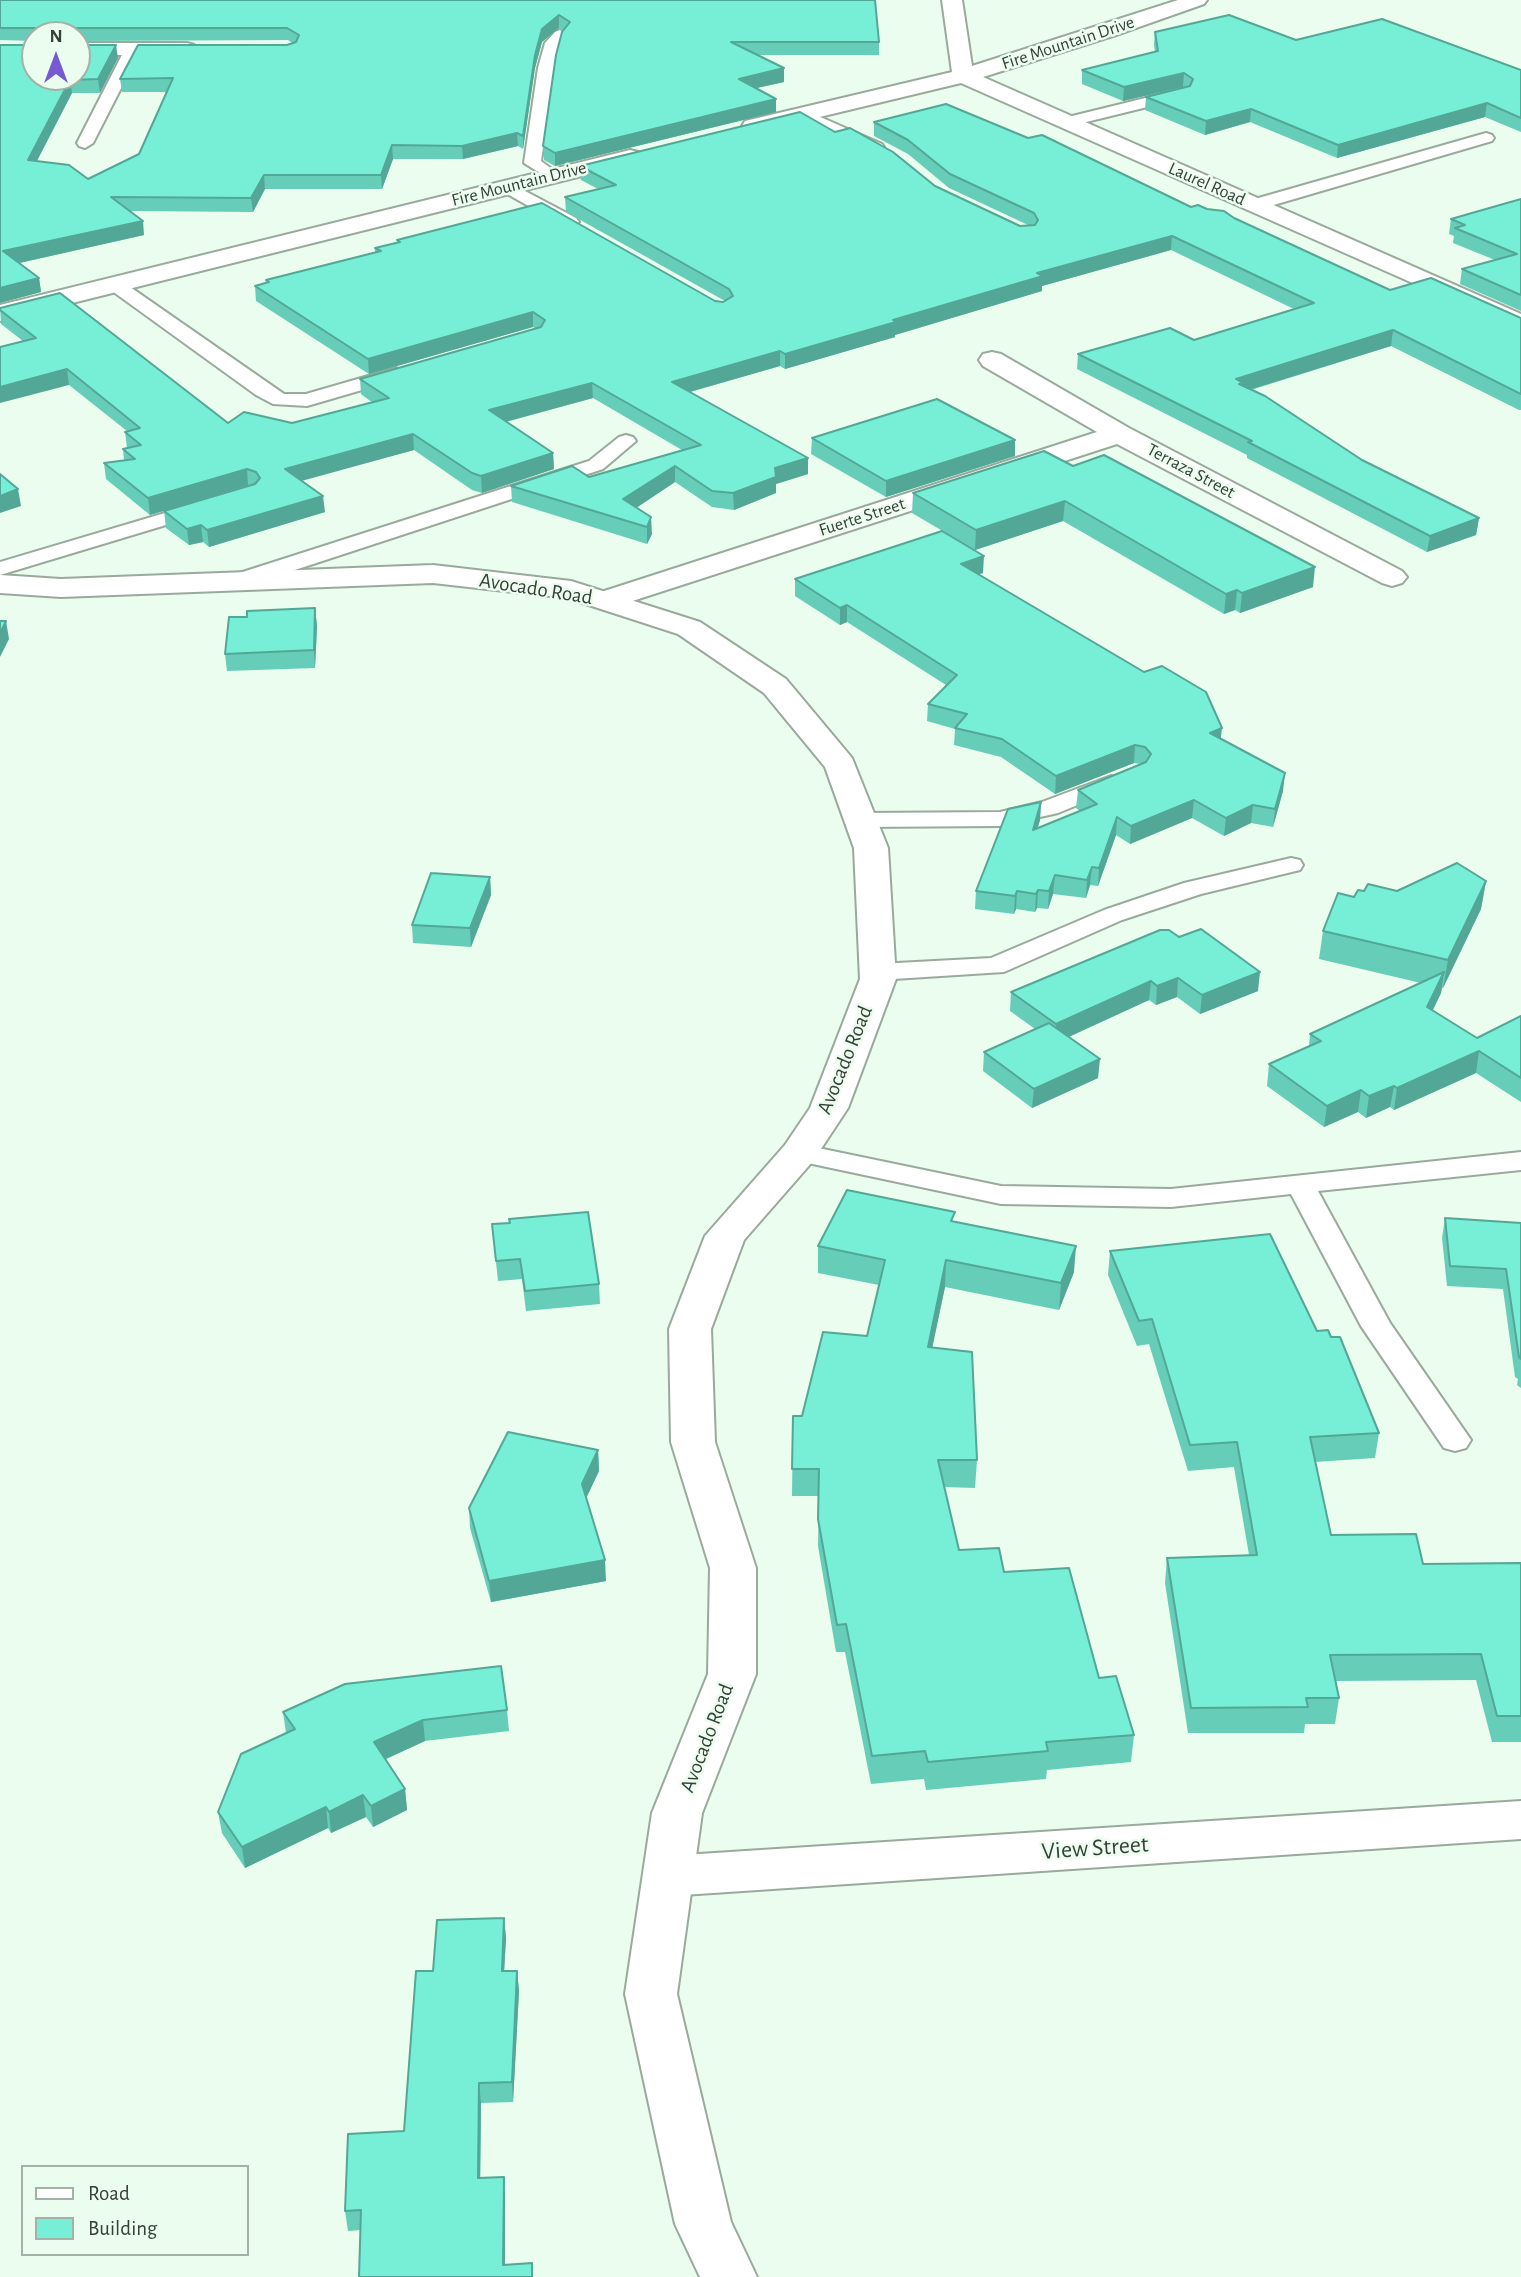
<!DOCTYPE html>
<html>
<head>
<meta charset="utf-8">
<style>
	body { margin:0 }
	#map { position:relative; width:1521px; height:2277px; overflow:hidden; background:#ebfdee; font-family:"Alegreya Sans",sans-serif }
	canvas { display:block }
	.legend { position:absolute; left:21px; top:2165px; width:228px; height:91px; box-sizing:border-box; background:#ebfdee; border:2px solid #a3b1a6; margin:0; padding:9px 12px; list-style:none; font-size:21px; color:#383f39 }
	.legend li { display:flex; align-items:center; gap:14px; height:35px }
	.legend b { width:35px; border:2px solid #a3b1a6 }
	.north { position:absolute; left:21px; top:21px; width:70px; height:70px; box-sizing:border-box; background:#ebfdee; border:2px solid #a3b1a6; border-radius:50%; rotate:0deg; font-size:19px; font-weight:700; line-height:28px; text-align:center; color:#383f39 }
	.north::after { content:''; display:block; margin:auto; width:24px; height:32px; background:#7759d3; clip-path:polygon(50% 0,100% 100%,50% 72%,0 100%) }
</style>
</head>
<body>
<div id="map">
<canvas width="1521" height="2277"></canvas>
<ul class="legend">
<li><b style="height:9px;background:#fff"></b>Road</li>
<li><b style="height:19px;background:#77eed6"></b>Building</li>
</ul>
<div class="north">N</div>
</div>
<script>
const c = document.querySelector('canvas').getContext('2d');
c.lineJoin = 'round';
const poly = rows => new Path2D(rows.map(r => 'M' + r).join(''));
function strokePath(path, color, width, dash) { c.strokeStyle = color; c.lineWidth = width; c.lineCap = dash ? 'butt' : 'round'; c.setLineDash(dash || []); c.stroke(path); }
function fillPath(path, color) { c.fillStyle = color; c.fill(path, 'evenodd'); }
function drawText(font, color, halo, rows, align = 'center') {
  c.font = font + ' "Alegreya Sans",sans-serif'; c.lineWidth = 5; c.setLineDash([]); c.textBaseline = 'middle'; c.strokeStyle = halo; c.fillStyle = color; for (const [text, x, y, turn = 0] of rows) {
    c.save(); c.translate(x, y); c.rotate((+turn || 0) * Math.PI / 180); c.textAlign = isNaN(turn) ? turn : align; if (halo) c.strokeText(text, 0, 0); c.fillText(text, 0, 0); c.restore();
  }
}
const lane = poly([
	[560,30,568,35,560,44,554,68,541,161,561,176,553,181,524,163,538,68,545,43,555,32,560,30],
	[133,44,141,49,93,143,85,148,79,146,77,143,125,49,133,44],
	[1182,89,1188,91,1190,94,1188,97,1066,127,1058,122,1060,119,1182,89],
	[802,109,882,144,884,147,876,152,870,150,796,117,794,114,796,111,802,109],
	[1486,133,1492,135,1494,138,1492,141,1260,209,1254,210,1245,205,1248,201,1486,133],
	[508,182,576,218,579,222,570,227,564,226,502,191,500,187,508,182],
	[114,279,120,280,284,394,306,394,396,368,406,374,403,378,307,406,273,404,256,395,108,288,105,284,114,279],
	[626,435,633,437,636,441,603,469,243,587,227,587,224,582,227,577,589,461,619,437,626,435],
	[202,502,209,504,212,508,209,512,0,575,0,562,202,502],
	[1111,776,1119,778,1123,783,1119,788,1058,813,1000,826,861,827,852,825,849,820,852,815,861,813,1000,812,1042,802,1111,776],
	[1291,858,1300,860,1303,865,1300,870,1201,894,1122,920,1004,972,878,980,869,978,865,972,869,966,878,964,991,958,1104,910,1184,883,1291,858],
	[799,1144,1001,1186,1171,1189,1521,1152,1521,1170,1318,1191,1390,1323,1471,1440,1466,1448,1455,1451,1444,1448,1361,1326,1291,1194,1171,1207,1001,1204,789,1159,785,1153,789,1147,799,1144]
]);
const street = poly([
	[77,43,187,43,194,45,197,49,194,53,187,55,77,55,77,43],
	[992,352,1001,354,1129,428,1402,571,1407,577,1402,583,1392,586,1382,583,1117,444,617,606,606,609,595,606,591,600,595,594,1097,432,983,366,979,360,983,354,992,352],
	[1521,1801,1521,1839,668,1896,650,1890,643,1876,650,1862,668,1856,1521,1801]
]);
const secondary = poly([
	[942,0,962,0,972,66,1178,0,1207,0,1204,4,1116,35,983,77,1521,314,1521,331,961,83,753,133,745,131,742,126,745,121,952,72,942,0],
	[630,150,638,152,641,157,638,162,0,321,0,305,630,150],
	[433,565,571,581,700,622,786,679,852,758,888,848,896,979,848,1108,813,1161,744,1240,711,1329,715,1442,756,1568,756,1674,702,1813,677,1994,731,2222,757,2277,700,2277,675,2224,625,1994,652,1813,708,1674,710,1568,671,1442,669,1329,705,1236,785,1145,810,1108,860,979,854,848,825,767,764,693,678,634,567,598,433,583,61,597,0,593,0,575,61,579,433,565]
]);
const wall = poly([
	[0,0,875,0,879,42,879,55,757,55,784,82,756,88,776,112,555,166,544,160,543,146,564,30,559,28,542,42,535,68,523,149,518,146,463,159,393,159,382,189,265,189,253,212,130,211,144,235,19,263,39,278,41,292,0,303,0,45,118,58,100,93,72,93,37,161,88,179,139,154,167,92,122,92,120,79,292,43,288,40,77,41,77,35,35,35,35,41,0,40],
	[1155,32,1296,40,1521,70,1521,132,1485,117,1337,158,1250,122,1205,135,1145,110,1146,97,1184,87,1183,87,1123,101,1082,84,1082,70,1155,52,1154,45],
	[874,122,1191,207,1207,209,1234,218,1390,290,1521,318,1521,410,1519,410,1391,346,1251,390,1362,460,1479,518,1476,535,1427,552,1247,458,1247,455,1077,369,1078,354,1194,340,1294,309,1171,250,1042,286,1042,291,895,335,895,337,785,369,780,366,690,392,808,474,776,484,776,493,734,510,712,507,675,482,636,508,652,534,647,544,512,502,511,486,589,477,682,450,593,398,506,422,553,453,554,469,482,493,472,490,414,450,302,480,325,512,209,547,203,542,189,545,166,528,164,511,250,486,150,515,106,479,104,463,124,460,123,449,127,448,125,432,127,431,69,385,23,341,1,324,0,308,228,423,292,423,373,403,361,394,360,379,536,329,533,327,369,374,256,301,255,286,266,283,266,280,375,253,375,248,397,242,397,240,715,301,723,302,725,301,566,212,565,197,598,189,581,180,580,166,835,132,935,186,1020,226,1028,225,949,188,908,154,874,136],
	[1521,199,1521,311,1460,284,1462,269,1495,260,1453,243,1454,236,1449,234,1451,219],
	[812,438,1015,440,1015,456,886,497,811,454],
	[1044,451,1313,587,1240,613,1235,610,1224,614,1063,521,975,550,912,513,913,493],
	[983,573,978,574,1220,738,1283,791,1273,827,1251,823,1224,836,1192,818,1130,844,1116,835,1098,886,1090,885,1086,898,1053,894,1048,909,1037,908,1035,912,1016,909,1014,914,975,909,976,891,1041,802,1040,820,1037,829,1080,811,1076,808,1078,790,1141,764,1134,763,1055,794,1001,757,954,745,955,729,927,721,928,704,946,685,847,622,840,625,795,596,795,579],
	[315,608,317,626,315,668,227,671,225,654,247,617],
	[490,877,491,895,471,947,413,943,412,925],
	[1486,881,1481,909,1443,988,1442,988,1441,993,1433,1010,1477,1038,1521,1016,1521,1102,1476,1073,1394,1110,1390,1107,1366,1118,1358,1112,1324,1127,1267,1086,1269,1064,1309,1046,1310,1034,1421,983,1319,959,1323,931,1354,897,1364,891,1397,891],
	[1160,930,1258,991,1200,1014,1177,997,1156,1005,1149,1000,1069,1037,1098,1078,1032,1108,983,1071,984,1052,1035,1029,1010,1011,1011,992],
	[1445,1218,1521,1223,1521,1388,1517,1385,1518,1379,1515,1377,1503,1289,1447,1286,1442,1238],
	[955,1221,1074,1272,1059,1310,945,1287,932,1347,977,1460,975,1488,944,1487,959,1550,1004,1572,1099,1678,1134,1735,1131,1762,1047,1770,1046,1779,926,1790,924,1779,871,1784,845,1652,836,1652,818,1546,819,1496,792,1496,793,1416,802,1416,867,1336,879,1285,818,1273,818,1246],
	[492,1224,599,1284,600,1304,526,1311,522,1279,498,1281],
	[1110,1251,1317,1331,1379,1433,1375,1458,1315,1462,1331,1535,1423,1564,1521,1563,1521,1742,1492,1742,1476,1680,1336,1681,1339,1698,1335,1724,1305,1724,1304,1733,1188,1733,1165,1583,1167,1558,1249,1555,1234,1467,1188,1471,1149,1344,1137,1346,1108,1275],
	[598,1450,599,1471,586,1498,606,1581,491,1602,470,1528,469,1508],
	[507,1710,509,1731,425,1741,386,1759,405,1789,407,1810,373,1827,366,1817,331,1833,328,1828,245,1868,222,1833,218,1812,286,1733,283,1712],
	[504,1918,506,1938,504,1971,517,1971,519,1991,513,2102,481,2103,480,2178,504,2177,505,2197,505,2265,361,2230,348,2231,345,2211,404,2131,433,1971]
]);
const shadedWall = poly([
	[559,15,559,28,542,42,535,68,523,149,523,136,535,55,542,29],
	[116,45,118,58,100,93,98,79],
	[784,68,784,82,739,92,739,79],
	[1184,73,1183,87,1123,101,1124,87],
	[70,80,72,93,30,174,28,160],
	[776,99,776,112,555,166,555,153],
	[1487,103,1485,117,1337,158,1338,145],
	[1251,109,1250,122,1205,135,1206,121],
	[517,133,518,146,463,159,462,146],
	[392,145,393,159,382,189,381,175],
	[264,175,265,189,253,212,251,198],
	[143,221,144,235,6,266,3,251],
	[1172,236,1171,250,1042,286,1042,291,895,335,895,337,785,369,785,354,893,320,1037,273],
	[39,278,41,292,0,303,0,288],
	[533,312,533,327,369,374,368,359],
	[1393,330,1391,346,1242,392,1236,379],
	[780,351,780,366,672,397,672,382],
	[67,369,69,385,0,403,0,387],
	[592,383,593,398,490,426,489,410],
	[413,434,414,450,287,485,285,469],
	[1015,440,1015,456,886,497,886,481],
	[553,453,554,469,482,493,481,476],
	[808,458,808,474,776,484,776,493,734,510,733,493,775,468],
	[675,466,675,482,624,516,623,499],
	[247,469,248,485,150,515,148,498],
	[18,489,21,506,0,513,0,496],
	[323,496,325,512,209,547,207,530],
	[1065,501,1063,521,975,550,976,530],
	[651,517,652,534,647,544,647,527],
	[1479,518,1476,535,1427,552,1430,536],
	[201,525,203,542,189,545,187,529],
	[984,556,983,573,960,581,961,564],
	[1315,567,1313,587,1240,613,1242,593],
	[1237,590,1235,610,1224,614,1226,594],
	[847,605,847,622,840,625,840,608],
	[315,608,317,626,315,668,314,650],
	[6,621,9,639,0,657,0,634],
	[1222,728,1220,745,1210,733],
	[1135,745,1134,763,1055,794,1056,776],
	[1285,773,1283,791,1273,827,1275,809],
	[1194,800,1192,818,1130,844,1131,826],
	[1041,802,1040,820,1032,848,1033,830],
	[1253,805,1251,823,1224,836,1226,818],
	[1117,817,1116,835,1098,886,1099,868],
	[1092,867,1090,885,1086,898,1087,880],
	[1055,875,1053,894,1048,909,1049,891],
	[490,877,491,895,471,947,470,928],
	[1486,881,1481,909,1443,988,1448,960],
	[1038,890,1037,908,1035,912,1036,894],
	[1017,891,1016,909,1014,914,1015,896],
	[1260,972,1258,991,1200,1014,1202,995],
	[1444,972,1441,993,1424,1028,1427,1007],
	[1178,978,1177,997,1156,1005,1157,986],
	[1151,981,1149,1000,1055,1043,1056,1024],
	[1479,1051,1476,1073,1394,1110,1397,1088],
	[1100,1059,1098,1078,1032,1108,1034,1089],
	[1394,1086,1390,1107,1366,1118,1369,1096],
	[1361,1090,1358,1112,1324,1127,1327,1106],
	[1076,1246,1074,1272,1059,1310,1061,1283],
	[946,1260,945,1287,927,1373,928,1347],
	[598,1450,599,1471,583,1505,582,1484],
	[605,1560,606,1581,491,1602,489,1581],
	[423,1720,425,1741,377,1763,374,1742],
	[405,1789,407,1810,373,1827,371,1806],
	[363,1795,366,1817,331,1833,329,1812],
	[326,1807,328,1828,245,1868,242,1847],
	[504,1918,506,1938,503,1991,502,1971],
	[517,1971,519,1991,513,2102,512,2082],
	[479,2083,481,2103,480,2198,478,2178],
	[504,2177,505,2197,505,2277,503,2265]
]);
const building = poly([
	[0,0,875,0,879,42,731,42,784,68,739,79,776,99,555,153,543,146,556,55,562,32,570,22,559,15,542,29,535,55,523,136,517,133,462,146,392,145,381,175,264,175,251,198,111,197,143,221,3,251,39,278,0,288,0,45,33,45,35,43,35,77,77,77,77,45,116,45,98,79,70,80,28,160,69,165,88,179,139,154,173,78,120,79,138,45,287,45,296,42,299,35,287,28,74,28,73,35,35,35,35,28,0,28,0,0],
	[1229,15,1296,40,1382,19,1521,70,1521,118,1487,103,1338,145,1251,109,1206,121,1146,97,1190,86,1193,79,1184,73,1124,87,1082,70,1158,51,1155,32,1229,15],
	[946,104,1028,138,1042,135,1191,207,1198,205,1207,209,1224,211,1234,218,1390,290,1431,278,1521,318,1521,394,1393,330,1236,379,1243,383,1239,384,1265,396,1362,460,1479,518,1430,536,1248,442,1252,441,1078,354,1170,328,1194,340,1314,303,1172,236,1037,273,1043,276,893,320,896,322,785,354,780,351,672,382,808,458,775,468,776,477,733,493,712,491,675,466,623,499,651,517,647,527,511,486,572,466,589,477,701,445,592,383,489,410,553,453,481,476,472,473,413,434,285,469,323,496,207,530,201,525,187,529,164,511,255,484,260,478,256,472,247,469,148,498,104,463,135,459,123,449,141,445,125,432,140,428,67,369,0,387,0,347,36,338,0,310,0,308,60,293,228,423,244,412,292,423,389,398,360,379,541,327,545,320,533,312,368,359,255,286,269,282,266,280,381,251,375,248,400,242,397,240,542,203,715,301,723,302,733,296,729,289,565,197,616,185,580,166,800,112,835,132,850,128,893,152,935,186,1020,226,1035,225,1038,220,1034,213,950,174,908,140,874,122,946,104],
	[1521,199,1521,295,1462,269,1517,254,1455,228,1465,225,1451,219,1521,199],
	[937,399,1015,440,886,481,812,438,937,399],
	[1044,451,1073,466,1104,455,1315,567,1242,593,1237,590,1226,594,1065,501,976,530,913,493,1044,451],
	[0,474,18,489,0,496,0,474],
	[942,531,984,556,961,564,1144,672,1162,666,1206,692,1222,728,1210,733,1285,773,1275,809,1253,805,1226,818,1194,800,1131,826,1117,817,1099,868,1092,867,1087,880,1055,875,1049,891,1038,890,1036,894,1017,891,1015,896,976,891,1008,809,1041,802,1033,830,1097,804,1078,790,1146,762,1151,754,1145,747,1135,745,1056,776,1002,739,955,728,967,714,928,704,957,675,847,605,840,608,795,579,942,531],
	[315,608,314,650,225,654,229,617,247,617,247,611,315,608],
	[0,621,6,621,0,634,0,621],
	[1457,863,1486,881,1448,960,1323,931,1338,893,1354,897,1358,890,1364,891,1368,884,1397,891,1457,863],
	[431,873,490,877,470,928,412,925,431,873],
	[1201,929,1260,972,1202,995,1178,978,1157,986,1151,981,1056,1024,1011,992,1160,930,1169,930,1179,937,1201,929],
	[1444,972,1427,1007,1477,1038,1521,1016,1521,1078,1479,1051,1397,1088,1394,1086,1369,1096,1361,1090,1327,1106,1269,1064,1321,1041,1310,1034,1444,972],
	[1049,1023,1100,1059,1034,1089,984,1052,1049,1023],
	[847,1190,955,1212,951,1221,1076,1246,1061,1283,946,1260,928,1347,972,1352,977,1460,938,1460,959,1550,999,1548,1004,1572,1069,1568,1099,1678,1116,1676,1134,1735,1046,1742,1048,1751,928,1762,925,1751,872,1756,846,1624,837,1625,818,1519,819,1469,792,1469,793,1416,802,1416,823,1332,867,1336,885,1260,818,1246,847,1190],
	[588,1212,599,1284,525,1291,520,1259,496,1261,492,1224,510,1223,509,1219,588,1212],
	[1445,1218,1521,1223,1521,1359,1519,1357,1506,1269,1450,1266,1445,1218],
	[1270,1234,1317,1331,1328,1330,1331,1337,1340,1337,1379,1433,1310,1437,1331,1535,1416,1534,1423,1564,1521,1563,1521,1716,1497,1716,1481,1654,1330,1655,1339,1698,1306,1698,1308,1707,1191,1708,1167,1558,1257,1555,1237,1442,1190,1445,1152,1319,1139,1321,1110,1251,1270,1234],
	[508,1432,598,1450,582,1484,605,1560,489,1581,469,1508,508,1432],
	[501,1666,507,1710,423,1720,374,1742,405,1789,371,1806,363,1795,329,1812,326,1807,242,1847,218,1812,241,1754,295,1729,283,1712,345,1684,501,1666],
	[504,1918,502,1971,517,1971,512,2082,479,2083,478,2178,504,2177,503,2265,532,2263,532,2277,359,2277,361,2210,345,2211,348,2134,404,2131,416,1971,433,1971,437,1920,504,1918]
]);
const farStreetnames = [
	["Fire Mountain Drive",1068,43,-18],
	["Fire Mountain Drive",519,184,-14],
	["Laurel Road",1207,184,24],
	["Terraza Street",1191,471,28],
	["Fuerte Street",862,517,-18]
];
const streetNames = [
	["Avocado Road",536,589,9],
	["Avocado Road",845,1060,-68],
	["Avocado Road",707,1738,-69]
];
const nearStreetnames = [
	["View Street",1095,1848,-4]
];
strokePath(lane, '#99aa9c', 4);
strokePath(street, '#99aa9c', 4);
strokePath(secondary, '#99aa9c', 4);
fillPath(lane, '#fff');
fillPath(street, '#fff');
fillPath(secondary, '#fff');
fillPath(wall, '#66cdb8');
fillPath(shadedWall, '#53a796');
fillPath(building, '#77eed6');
strokePath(building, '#53a796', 2);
drawText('18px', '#383f39', '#ebfdee', farStreetnames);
drawText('21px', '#383f39', '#ebfdee', streetNames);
drawText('24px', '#383f39', '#ebfdee', nearStreetnames);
</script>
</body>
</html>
